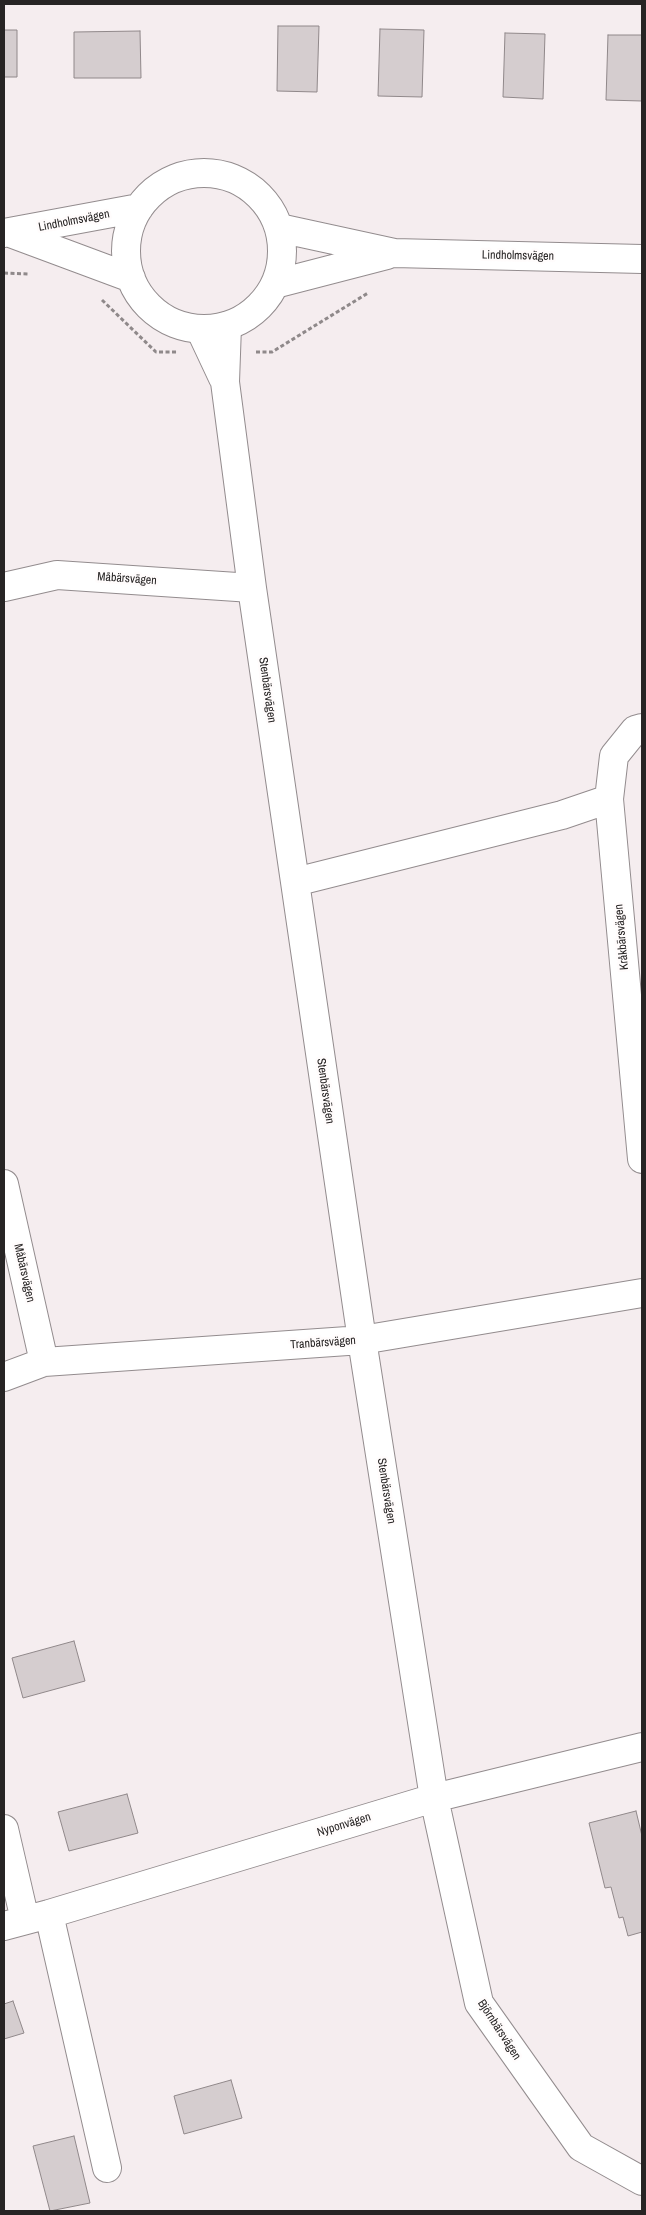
<!DOCTYPE html>
<html>
<head>
<meta charset="utf-8">
<style>
	body { margin:0 }
	#map { position:relative; width:646px; height:2215px; overflow:hidden; background:#f5edef; font-family:"Archivo Narrow",sans-serif }
	canvas { display:block }
	.frame { position:absolute; inset:0; border:5px solid #272424; pointer-events:none }
</style>
</head>
<body>
<div id="map">
<canvas width="646" height="2215"></canvas>
<div class="frame"></div>
</div>
<script>
const c = document.querySelector('canvas').getContext('2d');
c.lineJoin = 'round';
function fillPath(path, color) { c.fillStyle = color; c.fill(path, 'evenodd'); }
const poly = rows => new Path2D(rows.map(r => 'M' + r).join(''));
function strokePath(path, color, width, dash) { c.strokeStyle = color; c.lineWidth = width; c.lineCap = dash ? 'butt' : 'round'; c.setLineDash(dash || []); c.stroke(path); }
function drawText(font, color, halo, rows, align = 'center') {
  c.font = font + ' "Archivo Narrow",sans-serif'; c.lineWidth = 5; c.setLineDash([]); c.textBaseline = 'middle'; c.strokeStyle = halo; c.fillStyle = color; for (const [text, x, y, turn = 0] of rows) {
    c.save(); c.translate(x, y); c.rotate((+turn || 0) * Math.PI / 180); c.textAlign = isNaN(turn) ? turn : align; if (halo) c.strokeText(text, 0, 0); c.fillText(text, 0, 0); c.restore();
  }
}
const building = poly([
	[278,26,319,26,317,92,277,91,278,26],
	[380,29,424,30,422,97,378,96,380,29],
	[4,30,17,30,17,77,4,77,4,30],
	[140,31,141,78,74,78,74,32,140,31],
	[505,33,545,34,543,99,503,97,505,33],
	[608,35,642,35,642,101,606,100,608,35],
	[74,1641,85,1681,23,1698,12,1658,74,1641],
	[127,1794,138,1833,69,1851,58,1812,127,1794],
	[636,1811,642,1836,642,1932,628,1936,623,1917,619,1918,611,1887,605,1888,589,1823,636,1811],
	[13,2001,24,2033,4,2039,4,2004,13,2001],
	[231,2080,242,2118,184,2134,174,2096,231,2080],
	[74,2136,90,2203,50,2211,33,2146,74,2136]
]);
const path = poly([
	[4,273,28,274],
	[102,300,156,352,177,352],
	[256,352,272,352,368,293]
]);
const minor = poly([
	[227,326,225,382,252,588,362,1340,434,1798,479,2003,581,2147,642,2181],
	[200,329,223,378],
	[4,587,57,575,252,588],
	[642,728,635,730,614,756,609,799,642,1159],
	[295,882,562,815,609,799],
	[4,1184,44,1362],
	[4,1377,44,1362,362,1340,642,1293],
	[4,1829,25,1920],
	[49,1914,107,2168],
	[4,1926,49,1914,434,1798,642,1747]
]);
const secondary = poly([
	'126 251a78 78 0 1 1 156 0a78 78 0 1 1-156 0Z',
	[279,228,394,253,642,259],
	[4,233,139,208],
	[10,233,131,278],
	[275,284,387,255]
]);
const streetNames = [
	["Lindholmsvägen",74,221,-11],
	["Lindholmsvägen",518,256,1],
	["Måbärsvägen",127,579,4],
	["Stenbärsvägen",267,690,82],
	["Kråkbärsvägen",622,937,-95],
	["Stenbärsvägen",325,1091,82],
	["Måbärsvägen",24,1273,77],
	["Tranbärsvägen",323,1343,-4],
	["Stenbärsvägen",386,1491,81],
	["Nyponvägen",344,1825,-17],
	["Björnbärsvägen",499,2030,57]
];
fillPath(building, '#d5cdcf');
strokePath(building, '#90888a', 1);
strokePath(minor, '#938c8e', 30);
strokePath(secondary, '#938c8e', 30);
strokePath(path, '#8f898a', 3, [4, 2.5]);
strokePath(minor, '#fff', 28);
strokePath(secondary, '#fff', 28);
drawText('12px', '#272424', '#fffcfc', streetNames);
</script>
</body>
</html>
